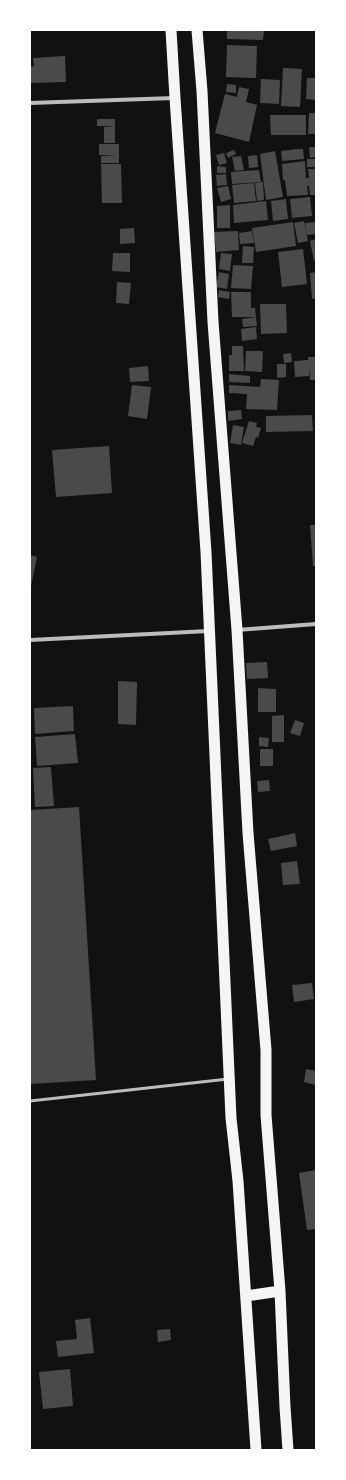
<!DOCTYPE html>
<html>
<head>
<meta charset="utf-8">
<style>
	body { margin:0 }
	#map { position:relative; width:346px; height:1480px; overflow:hidden; background:#111; font-family:"Fira Sans",sans-serif }
	canvas { display:block }
	.frame { position:absolute; inset:0; border:31px solid #fff; pointer-events:none }
</style>
</head>
<body>
<div id="map">
<canvas width="346" height="1480"></canvas>
<div class="frame"></div>
</div>
<script>
const c = document.querySelector('canvas').getContext('2d');
c.lineJoin = 'round';
function fillPath(path, color) { c.fillStyle = color; c.fill(path, 'evenodd'); }
const poly = rows => new Path2D(rows.map(r => 'M' + r).join(''));
function strokePath(path, color, width, dash) { c.strokeStyle = color; c.lineWidth = width; c.lineCap = dash ? 'butt' : 'round'; c.setLineDash(dash || []); c.stroke(path); }
const building = poly([
	[227,30,264,30,263,40,227,39],
	[227,45,257,46,256,78,226,77],
	[65,56,66,82,30,83,30,67,34,66,33,58],
	[283,68,302,69,300,107,281,106],
	[307,78,316,78,316,100,306,99],
	[261,79,280,80,279,104,260,103],
	[227,84,236,85,236,93,226,92],
	[239,87,249,89,246,102,257,105,249,142,215,133,225,94,237,97],
	[309,113,316,113,316,134,308,134],
	[270,115,306,115,306,135,271,135],
	[97,119,115,119,115,126,97,126],
	[115,126,115,143,104,143,104,127],
	[99,144,119,144,119,163,101,163,101,156,117,155,99,155],
	[309,147,316,147,316,157,310,158],
	[296,149,303,149,304,159,282,161,281,151],
	[234,150,236,154,228,158,226,153],
	[275,151,283,197,266,200,260,154],
	[224,153,227,163,219,165,216,155],
	[257,155,258,167,249,168,248,156],
	[241,156,244,170,235,171,232,157],
	[307,159,316,159,316,167,307,167],
	[305,161,306,178,309,178,308,169,316,169,316,195,310,195,309,186,307,186,308,195,287,196,285,180,283,180,282,164],
	[101,164,121,164,122,203,102,203],
	[217,166,226,167,226,173,217,173],
	[259,170,261,182,232,184,231,172],
	[226,174,227,185,217,186,216,175],
	[263,182,264,200,257,201,255,183],
	[254,183,256,201,234,203,232,185],
	[228,186,231,199,221,202,217,188],
	[310,197,312,216,292,218,290,199],
	[286,199,288,219,273,221,271,201],
	[266,201,268,220,234,223,233,205],
	[230,205,230,228,217,228,217,206],
	[304,221,308,241,298,243,294,223],
	[293,222,296,246,256,252,252,228],
	[316,222,316,234,307,235,305,223],
	[134,228,135,243,120,244,120,229],
	[238,231,239,250,216,252,214,232],
	[252,231,254,243,240,244,239,233],
	[316,239,316,260,314,261,310,241],
	[243,246,254,247,253,263,242,263],
	[303,249,307,284,282,287,278,252],
	[113,253,130,253,130,272,112,271],
	[221,253,232,254,230,271,219,269],
	[233,265,253,266,251,289,231,288],
	[219,272,229,274,227,289,216,287],
	[316,272,316,298,312,299,310,273],
	[117,282,131,283,129,304,116,303],
	[219,290,230,292,229,299,218,297],
	[231,292,251,292,251,308,255,308,256,317,232,317],
	[260,304,286,304,287,333,261,334],
	[256,317,257,326,243,327,242,319],
	[256,327,257,339,242,341,241,329],
	[232,346,243,346,244,371,229,371,229,355,232,355],
	[246,351,263,351,262,372,245,371],
	[291,353,292,362,284,363,283,354],
	[308,357,316,357,316,380,310,380,309,367,309,376,295,377,294,361,308,360],
	[277,364,286,364,286,377,277,378],
	[148,366,149,381,130,382,129,368],
	[229,374,250,376,250,383,229,382],
	[261,379,279,380,277,410,246,409,247,394,229,393,229,385,260,387],
	[132,385,151,387,147,419,128,416],
	[241,410,242,419,228,421,228,411],
	[312,415,313,431,266,432,266,416],
	[249,421,257,423,256,427,261,428,258,438,256,437,253,446,242,443],
	[233,425,244,427,241,445,230,443],
	[109,446,112,493,56,497,52,450],
	[310,525,316,525,316,566,313,566],
	[30,555,37,557,31,586,30,586],
	[267,662,268,678,247,679,246,663],
	[118,681,137,682,136,725,118,724],
	[258,688,276,689,276,712,258,712],
	[73,706,74,731,35,734,34,708],
	[284,715,284,742,272,742,272,716],
	[295,720,304,723,300,736,290,733],
	[75,734,78,763,37,766,35,737],
	[259,737,269,738,268,747,259,746],
	[260,749,273,749,273,766,260,766],
	[51,767,54,806,35,807,33,768],
	[269,780,270,791,258,792,257,781],
	[79,807,96,1080,30,1084,30,810],
	[295,833,297,846,271,851,268,839],
	[297,861,300,884,283,885,281,863],
	[312,983,314,999,294,1002,292,985],
	[306,1069,316,1071,316,1085,304,1082],
	[316,1170,316,1229,307,1230,299,1173],
	[90,1318,94,1353,58,1357,56,1341,77,1339,75,1320],
	[170,1329,171,1340,158,1342,157,1330],
	[70,1369,73,1406,43,1409,39,1372]
]);
const service = poly([
	[30,1101,228,1079]
]);
const minor = poly([
	[30,103,174,98],
	[237,630,316,624],
	[30,640,209,631]
]);
const trunk = poly([
	[171,30,175,98,206,552,231,1118,238,1181,256,1450],
	[197,30,202,91,213,322,237,630,248,833,266,1050,266,1115,280,1291,285,1407,288,1450],
	[246,1296,280,1291]
]);
fillPath(building, '#4a4a4a');
strokePath(service, '#bcbcbc', 3);
strokePath(minor, '#bcbcbc', 4);
strokePath(trunk, '#f5f5f5', 11);
</script>
</body>
</html>
